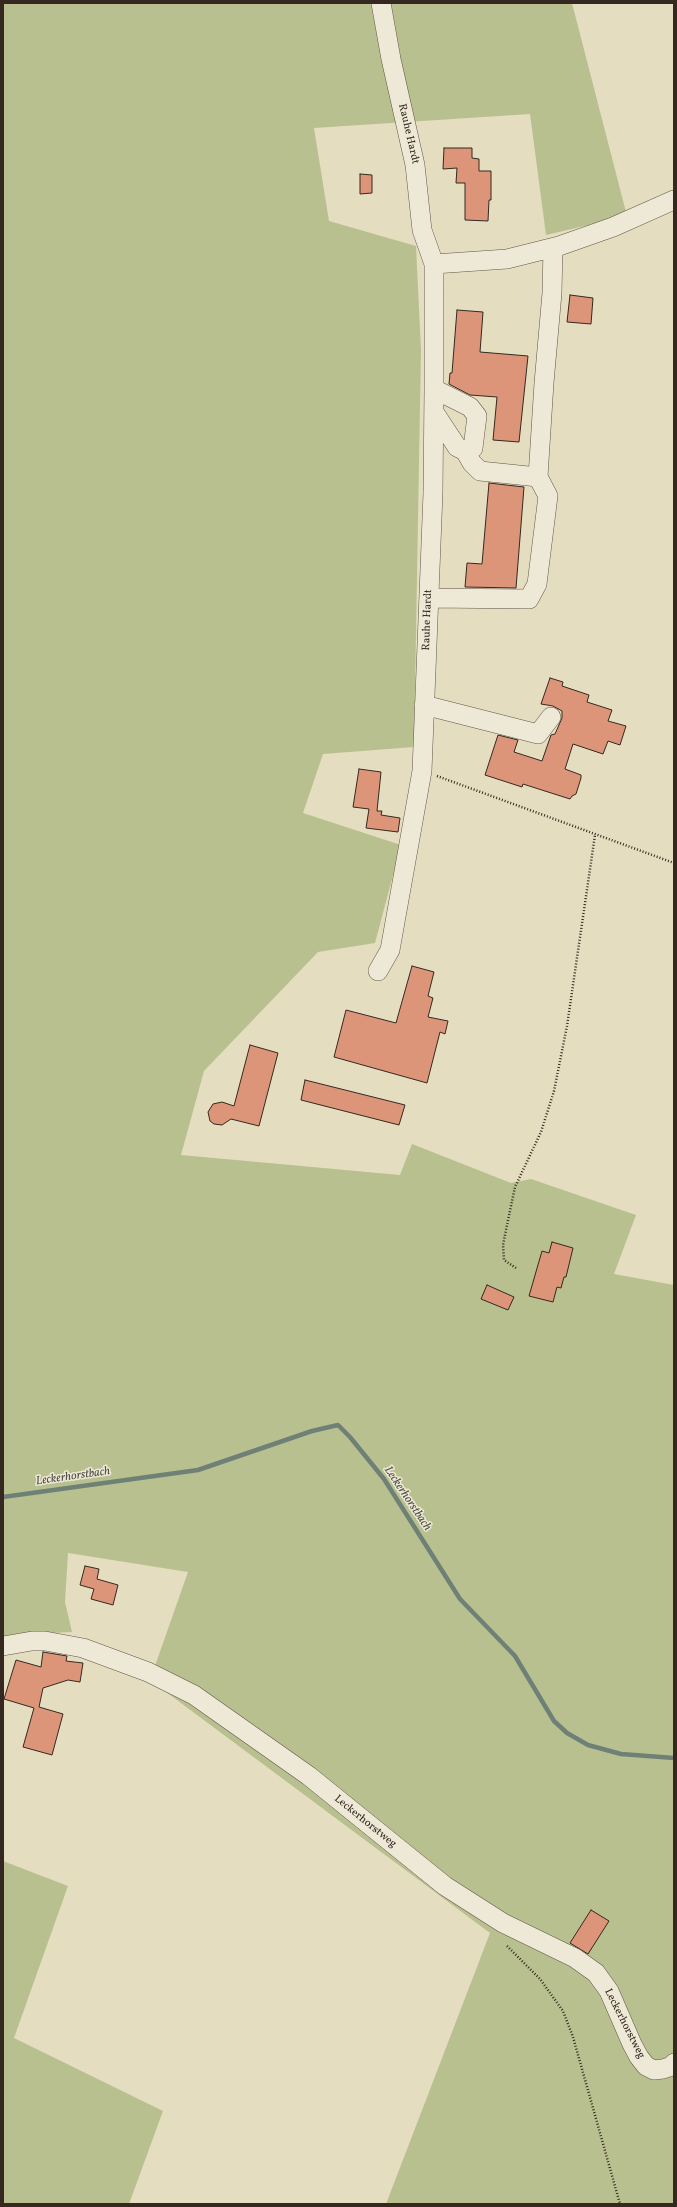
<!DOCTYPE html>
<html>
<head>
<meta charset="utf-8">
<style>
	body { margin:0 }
	#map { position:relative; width:677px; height:2207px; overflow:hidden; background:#e5ddc0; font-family:Vollkorn,serif }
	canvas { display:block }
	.frame { position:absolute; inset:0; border:4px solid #342820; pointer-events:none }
</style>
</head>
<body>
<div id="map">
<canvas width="677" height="2207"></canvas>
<div class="frame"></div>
</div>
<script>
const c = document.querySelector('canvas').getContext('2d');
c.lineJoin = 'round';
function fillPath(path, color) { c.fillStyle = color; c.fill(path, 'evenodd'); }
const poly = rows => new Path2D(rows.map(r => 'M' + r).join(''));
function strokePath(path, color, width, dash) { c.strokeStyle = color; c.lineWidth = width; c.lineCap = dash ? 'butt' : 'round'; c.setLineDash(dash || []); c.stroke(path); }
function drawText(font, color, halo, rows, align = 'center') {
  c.font = font + ' Vollkorn,serif'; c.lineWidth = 3; c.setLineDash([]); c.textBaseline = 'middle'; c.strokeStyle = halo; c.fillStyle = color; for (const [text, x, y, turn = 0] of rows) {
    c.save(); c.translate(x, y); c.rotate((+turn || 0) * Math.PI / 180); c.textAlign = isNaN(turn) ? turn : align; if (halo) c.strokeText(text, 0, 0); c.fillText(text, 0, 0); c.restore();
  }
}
const green = poly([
	[3,3,572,3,627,216,546,235,530,114,314,128,329,221,416,246,421,350,414,747,323,754,303,813,401,845,375,943,318,952,204,1071,181,1155,400,1175,412,1144,511,1183,531,1179,636,1215,614,1274,674,1285,674,2204,386,2204,490,1933,150,1680,188,1572,68,1553,65,1602,72,1632,32,1634,3,1640],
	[3,1861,68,1886,14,2038,163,2111,129,2204,3,2204]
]);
const stream = poly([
	[3,1497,198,1470,312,1431,338,1425,350,1437,384,1479,460,1599,515,1656,554,1721,567,1733,588,1745,621,1754,674,1758]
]);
const building = poly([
	[444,148,472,148,472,158,479,159,479,171,491,171,491,200,489,200,488,221,465,220,465,183,456,183,457,168,443,169,444,148],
	[360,174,372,175,372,193,360,194,360,174],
	[570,295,593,298,591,324,567,322,570,295],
	[457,310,483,312,480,352,528,356,519,442,493,440,497,397,470,395,449,384,450,373,452,373,457,310],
	[489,483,524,487,516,588,465,587,467,563,482,564,489,483],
	[550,678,563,682,562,686,589,695,587,702,612,710,608,721,626,726,620,745,608,741,603,754,573,744,565,769,581,775,581,778,576,794,572,796,570,799,523,784,522,787,485,775,498,735,518,740,514,752,542,761,551,735,555,734,562,718,562,711,553,706,541,704,550,678],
	[359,769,381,772,377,811,382,811,381,815,400,818,398,832,366,828,369,809,353,807,359,769],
	[412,966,434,972,428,996,433,998,428,1017,448,1021,445,1034,440,1032,427,1083,334,1057,346,1010,396,1023,412,966],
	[250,1045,278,1053,259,1126,231,1119,222,1125,214,1124,210,1121,208,1112,213,1104,222,1102,234,1106,250,1045],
	[305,1080,405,1105,399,1125,301,1100,305,1080],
	[552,1242,573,1248,566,1277,564,1277,561,1288,557,1287,553,1302,529,1296,542,1251,549,1253,552,1242],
	[487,1285,514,1297,508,1310,481,1299,487,1285],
	[85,1566,99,1569,97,1579,118,1585,113,1605,91,1599,94,1589,80,1585,85,1566],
	[43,1652,67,1656,66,1661,83,1663,80,1682,68,1680,43,1688,39,1707,63,1714,52,1755,23,1747,34,1708,4,1699,16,1660,41,1667,43,1652],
	[591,1910,609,1921,588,1954,570,1943,591,1910]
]);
const path = poly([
	[437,776,674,863],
	[516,1268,504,1260,503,1245,507,1225,515,1187,541,1132,554,1091,567,1026,595,835],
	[507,1946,540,1979,563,2011,573,2037,620,2204]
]);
const minor = poly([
	[434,264,507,259,559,246,613,227,674,200],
	[434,412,457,447,465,451,473,448,477,416,470,407,434,389],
	[465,451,472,463,480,471,538,477],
	[429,598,529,599,537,584,548,496,538,477,544,383,552,293,553,248],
	[424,705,538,734,551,717],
	[378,971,390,950,422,771,433,493,434,389,434,264,422,230,415,165,391,59,381,3],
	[3,1646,32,1641,45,1641,83,1648,148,1672,194,1695,309,1776,445,1886,503,1923,575,1958,596,1973,609,1991,632,2044,639,2057,646,2066,654,2070,663,2069,672,2066,674,2063]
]);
const streetNames = [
	["Rauhe Hardt",408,134,77],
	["Rauhe Hardt",428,620,-88],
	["Leckerhorstweg",365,1822,39],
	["Leckerhorstweg",624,2024,63]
];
const waterNames = [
	["Leckerhorstbach",73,1477,-8],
	["Leckerhorstbach",407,1499,56]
];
fillPath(green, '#b9c08f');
strokePath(stream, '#6f8176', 4.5);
fillPath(building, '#dd9579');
strokePath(building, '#342820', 1);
strokePath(minor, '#605548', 20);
strokePath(path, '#342820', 2.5, [1, 2]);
strokePath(minor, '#eee9d6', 19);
drawText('11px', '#342820', '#eee9d6', streetNames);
drawText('italic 12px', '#4c4d44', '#eee9d6', waterNames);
</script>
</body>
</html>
